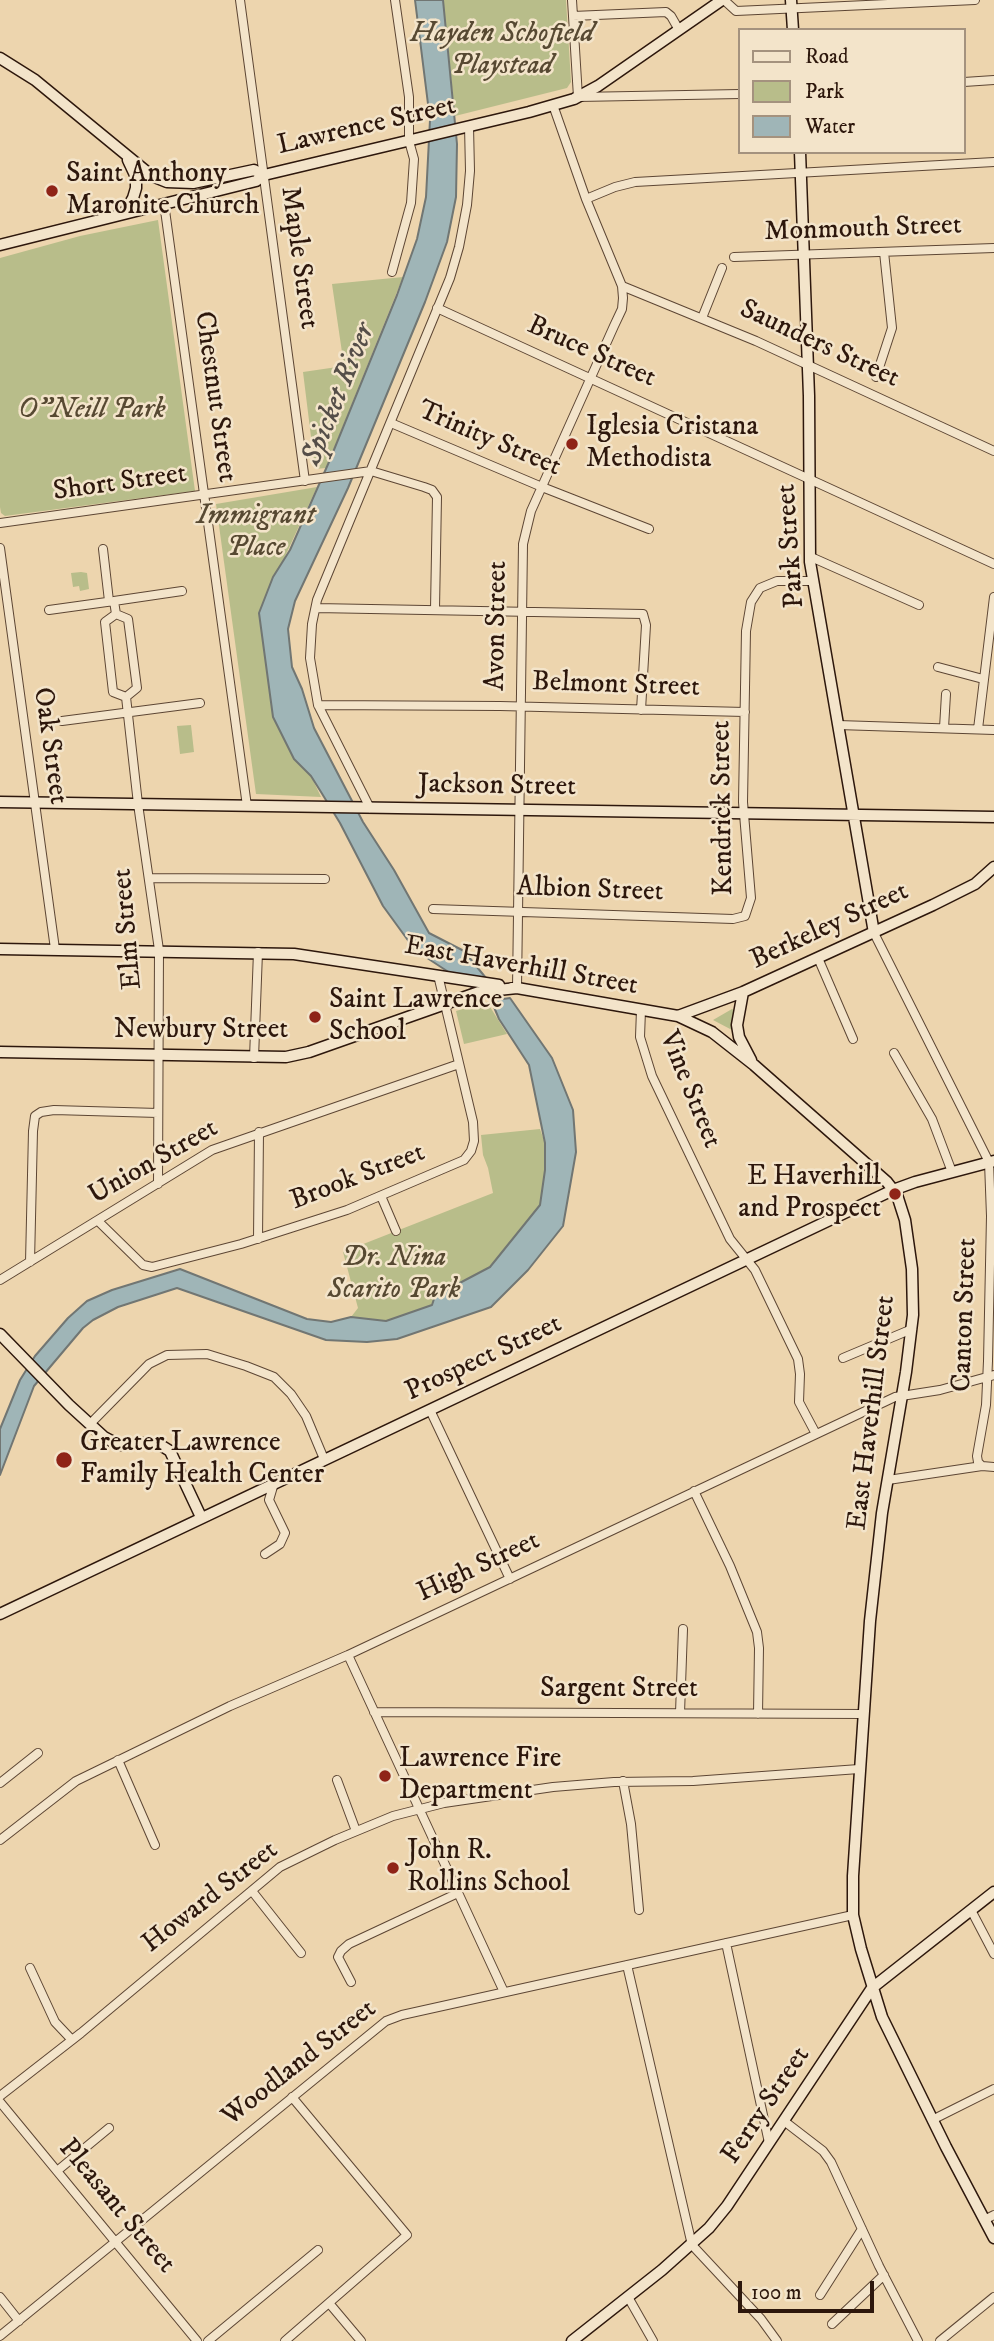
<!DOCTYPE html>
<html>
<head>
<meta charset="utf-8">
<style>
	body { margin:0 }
	#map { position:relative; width:994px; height:2341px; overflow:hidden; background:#edd5ae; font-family:"IM FELL DW Pica",serif }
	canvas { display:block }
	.legend { position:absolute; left:738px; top:28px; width:228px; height:126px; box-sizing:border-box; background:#f3e4ca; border:2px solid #a4927e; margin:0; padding:9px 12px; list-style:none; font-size:21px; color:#2d170c }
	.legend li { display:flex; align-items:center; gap:14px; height:35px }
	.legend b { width:35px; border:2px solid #a4927e }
	.scale { position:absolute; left:738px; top:2281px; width:136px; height:32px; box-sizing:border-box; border:4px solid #2d170c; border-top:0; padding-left:9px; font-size:21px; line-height:24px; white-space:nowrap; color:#2d170c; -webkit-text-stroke:5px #f3e4ca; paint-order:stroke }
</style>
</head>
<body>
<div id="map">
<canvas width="994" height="2341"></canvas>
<ul class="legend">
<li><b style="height:9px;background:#f3e4ca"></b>Road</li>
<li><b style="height:19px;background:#b8bd8a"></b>Park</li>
<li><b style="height:19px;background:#9fb5b7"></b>Water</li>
</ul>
<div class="scale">100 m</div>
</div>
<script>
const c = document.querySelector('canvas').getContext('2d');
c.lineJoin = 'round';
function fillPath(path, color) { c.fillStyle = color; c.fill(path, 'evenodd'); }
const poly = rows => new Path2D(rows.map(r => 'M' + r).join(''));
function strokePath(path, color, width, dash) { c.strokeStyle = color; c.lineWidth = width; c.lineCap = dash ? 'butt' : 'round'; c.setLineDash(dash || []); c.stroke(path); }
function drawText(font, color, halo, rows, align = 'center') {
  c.font = font + ' "IM FELL DW Pica",serif'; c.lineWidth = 5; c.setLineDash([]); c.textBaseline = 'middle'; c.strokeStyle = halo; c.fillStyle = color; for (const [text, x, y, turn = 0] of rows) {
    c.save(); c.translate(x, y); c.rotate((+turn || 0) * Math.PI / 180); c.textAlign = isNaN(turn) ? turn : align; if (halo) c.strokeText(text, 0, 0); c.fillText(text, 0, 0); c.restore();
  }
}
const green = poly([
	[443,0,566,0,571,82,567,88,455,116],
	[158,220,195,491,5,516,1,513,0,507,0,258,80,236],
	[403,277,326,468,315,469,303,372,344,366,332,284],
	[317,487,259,613,271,693,294,759,311,776,321,797,256,794,216,504],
	[81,572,87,573,89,589,80,591,79,586,73,587,71,573],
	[191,725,194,752,180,754,177,726],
	[487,1002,507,1034,464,1044,456,1011],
	[732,1009,734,1010,732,1030,713,1020],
	[540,1129,545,1143,545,1170,540,1205,490,1267,432,1305,386,1321,351,1317,358,1308,343,1252,493,1193,488,1168,483,1155,481,1135]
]);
const water = poly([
	[415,0,443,0,457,144,456,197,447,242,425,302,348,488,295,601,288,629,292,667,302,689,314,728,363,822,394,870,429,933,464,951,503,999,510,998,552,1058,573,1110,576,1152,563,1226,528,1270,491,1307,397,1339,367,1342,326,1340,177,1288,118,1307,93,1320,83,1328,34,1386,0,1475,0,1429,20,1380,35,1356,68,1318,87,1301,112,1290,180,1269,307,1319,331,1322,351,1317,386,1321,432,1305,435,1296,490,1267,540,1205,545,1170,545,1143,529,1065,499,1019,491,1000,415,950,383,906,340,823,321,792,311,776,294,759,273,717,259,613,273,577,290,550,329,462,397,295,417,239,426,197,430,120,415,0]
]);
const street = poly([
	[240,0,305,481],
	[572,0,578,97,740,94],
	[724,0,736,11,975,0],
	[573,16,666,12,671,16,679,30],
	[964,82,994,80],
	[586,199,615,187,635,182,994,162],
	[164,203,247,806],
	[734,257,994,248],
	[392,272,411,203,414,159,409,141,409,97,395,0],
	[622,286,756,341,994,451],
	[437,308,994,564],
	[702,318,722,268],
	[876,377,892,328,884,252],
	[391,423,542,487,649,529],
	[0,523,371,471,424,487,432,490,437,497,435,609],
	[0,548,55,949],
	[103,549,109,601],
	[811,557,919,605],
	[316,608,643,614,646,625,641,710],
	[49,610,114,601],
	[116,614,114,601,182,591],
	[938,667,983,679],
	[126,697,113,692,105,622,116,614,128,619,137,688,126,697,138,804,159,950,158,1184],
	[318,705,500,706,745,712],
	[62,721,200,703],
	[838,725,994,730],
	[944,728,946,694],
	[978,729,994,597],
	[370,808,318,705,310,658,312,624,317,600,450,278,459,247,467,205,470,171,469,126],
	[149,878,325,879],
	[433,909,733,919,745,916,751,898,743,802,746,631,751,602,760,588,777,581,813,581],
	[874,933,989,1162,991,1216,988,1361,986,1405,977,1456,978,1462,982,1466],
	[818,958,853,1039],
	[512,987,517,988,523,544,531,511,614,326,622,309,623,298,622,286,586,199,553,105],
	[641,1010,640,1037,652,1076,730,1239,755,1270,798,1359,800,1374,799,1402,816,1434],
	[894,1053,932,1119,952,1172],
	[254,1058,258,952],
	[381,1196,396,1231],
	[98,1221,143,1265,152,1267,241,1244,347,1210,464,1160,471,1151,474,1141,473,1122,438,975],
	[258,1239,259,1132],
	[30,1262,33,1131,35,1116,41,1112,54,1110,158,1113],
	[0,1280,212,1150,459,1064],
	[843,1358,912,1329],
	[430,1410,510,1579],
	[90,1424,149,1364,167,1355,207,1354,246,1366,274,1377,291,1394,306,1416,324,1459],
	[888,1480,982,1466,994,1467],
	[694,1491,730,1566,757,1632,759,1648,758,1714],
	[265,1554,280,1544,285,1533,269,1500,274,1483],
	[348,1655,504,1992],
	[374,1712,864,1714],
	[680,1713,683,1629],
	[118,1760,155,1845],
	[337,1780,356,1831],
	[623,1781,631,1824,639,1910],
	[0,1783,38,1753],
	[0,1840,76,1781,230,1706,348,1655,895,1397,940,1390,994,1375],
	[252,1891,301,1953],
	[971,1910,994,1954],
	[726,1943,769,2143],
	[627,1965,692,2245,761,2319,777,2341],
	[30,1968,55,2022,72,2040],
	[351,1982,338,1957,341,1951,349,1944,458,1893],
	[0,2096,81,2033,280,1867,335,1840,393,1816,444,1803,553,1787,614,1782,693,1781,859,1769],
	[0,2102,197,2341],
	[932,2120,994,2089],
	[784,2121,823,2151,831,2162,879,2266,918,2341],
	[57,2171,109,2128],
	[984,2220,994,2215],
	[820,2295,862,2229],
	[0,2297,19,2321],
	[628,2297,653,2341],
	[329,2303,361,2341],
	[832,2324,884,2275],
	[0,2336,386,2021,402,2015,853,1915],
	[208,2341,318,2250],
	[285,2341,407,2235,292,2097],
	[940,2341,994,2297]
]);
const secondary = poly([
	[791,0,793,30],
	[0,58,35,80,152,176,167,182,193,183,254,170,264,175],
	[800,152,809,396,810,562,874,933],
	[125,212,133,198,136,188,136,177,128,160],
	[0,245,256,181,264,175,529,112,574,99,598,86,722,0],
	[0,802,994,817],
	[0,949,294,954,499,985],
	[743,992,737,1025,739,1037,751,1060],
	[678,1016,743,992,933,905,975,884,994,867],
	[0,1052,286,1057,309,1052,479,992,517,988,678,1016,712,1032,754,1065,887,1182,897,1195,905,1220,912,1269,913,1315,906,1372,882,1513,870,1621,853,1876,853,1915,861,1949,882,2017,946,2147,994,2238],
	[0,1334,69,1405,104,1437,119,1445,147,1443,162,1446,170,1451,201,1517],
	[0,1614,893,1190,915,1182,994,1161],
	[572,2341,662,2270,709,2228,727,2206,872,1988,994,1892]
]);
const markers = [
	[52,191,7,"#8f2418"],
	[572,444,7,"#8f2418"],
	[315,1017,7,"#8f2418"],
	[895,1194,7,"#8f2418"],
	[64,1460,9,"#8f2418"],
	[385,1776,7,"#8f2418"],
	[393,1868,7,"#8f2418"]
];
const parkNames = [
	["Hayden Schofield",502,35],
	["Playstead",502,67],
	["O\"Neill Park",92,411],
	["Immigrant",256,517],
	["Place",256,549],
	["Dr. Nina",394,1259],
	["Scarito Park",394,1291]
];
const streetNames = [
	["Lawrence Street",367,127,-13],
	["Monmouth Street",863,230,-2],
	["Maple Street",298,258,82],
	["Saunders Street",819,345,25],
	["Bruce Street",591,353,24],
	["Chestnut Street",214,397,82],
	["Trinity Street",489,440,23],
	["Short Street",120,484,-8],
	["Park Street",792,546,-94],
	["Avon Street",498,626,-89],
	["Belmont Street",616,686,2],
	["Oak Street",49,746,82],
	["Jackson Street",497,787,1],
	["Kendrick Street",724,808,-91],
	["Albion Street",590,891,2],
	["Berkeley Street",830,927,-25],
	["Elm Street",129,929,-95],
	["East Haverhill Street",521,967,10],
	["Newbury Street",201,1031],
	["Vine Street",689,1090,68],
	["Union Street",154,1163,-30],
	["Brook Street",358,1178,-21],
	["Canton Street",966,1315,-88],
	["Prospect Street",484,1359,-25],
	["East Haverhill Street",873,1413,-83],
	["High Street",479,1568,-25],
	["Sargent Street",619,1690],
	["Howard Street",211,1898,-38],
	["Woodland Street",300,2064,-38],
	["Ferry Street",767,2106,-56],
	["Pleasant Street",116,2207,50]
];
const poiNames = [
	["Saint Anthony",66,175],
	["Maronite Church",66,207],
	["Iglesia Cristana",586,428],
	["Methodista",586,460],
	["Saint Lawrence",329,1001],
	["School",329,1033],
	["E Haverhill",881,1178,"right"],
	["and Prospect",881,1210,"right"],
	["Greater Lawrence",80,1444],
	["Family Health Center",80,1476],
	["Lawrence Fire",399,1760],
	["Department",399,1792],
	["John R.",407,1852],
	["Rollins School",407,1884]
];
const waterNames = [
	["Spicket River",340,395,-68]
];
fillPath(green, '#b8bd8a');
fillPath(water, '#9fb5b7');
strokePath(water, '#717673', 2);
strokePath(street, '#5d4634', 10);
strokePath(secondary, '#2d170c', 13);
strokePath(street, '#f3e4ca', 8);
strokePath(secondary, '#f3e4ca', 10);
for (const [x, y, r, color] of markers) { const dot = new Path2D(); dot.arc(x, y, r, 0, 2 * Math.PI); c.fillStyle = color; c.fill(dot); strokePath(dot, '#f3e4ca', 2.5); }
drawText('italic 28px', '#574932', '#f3e4ca', parkNames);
drawText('28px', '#2d170c', '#f3e4ca', streetNames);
drawText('28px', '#2d170c', '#f3e4ca', poiNames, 'left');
drawText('italic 30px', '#554e48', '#f3e4ca', waterNames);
</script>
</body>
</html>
